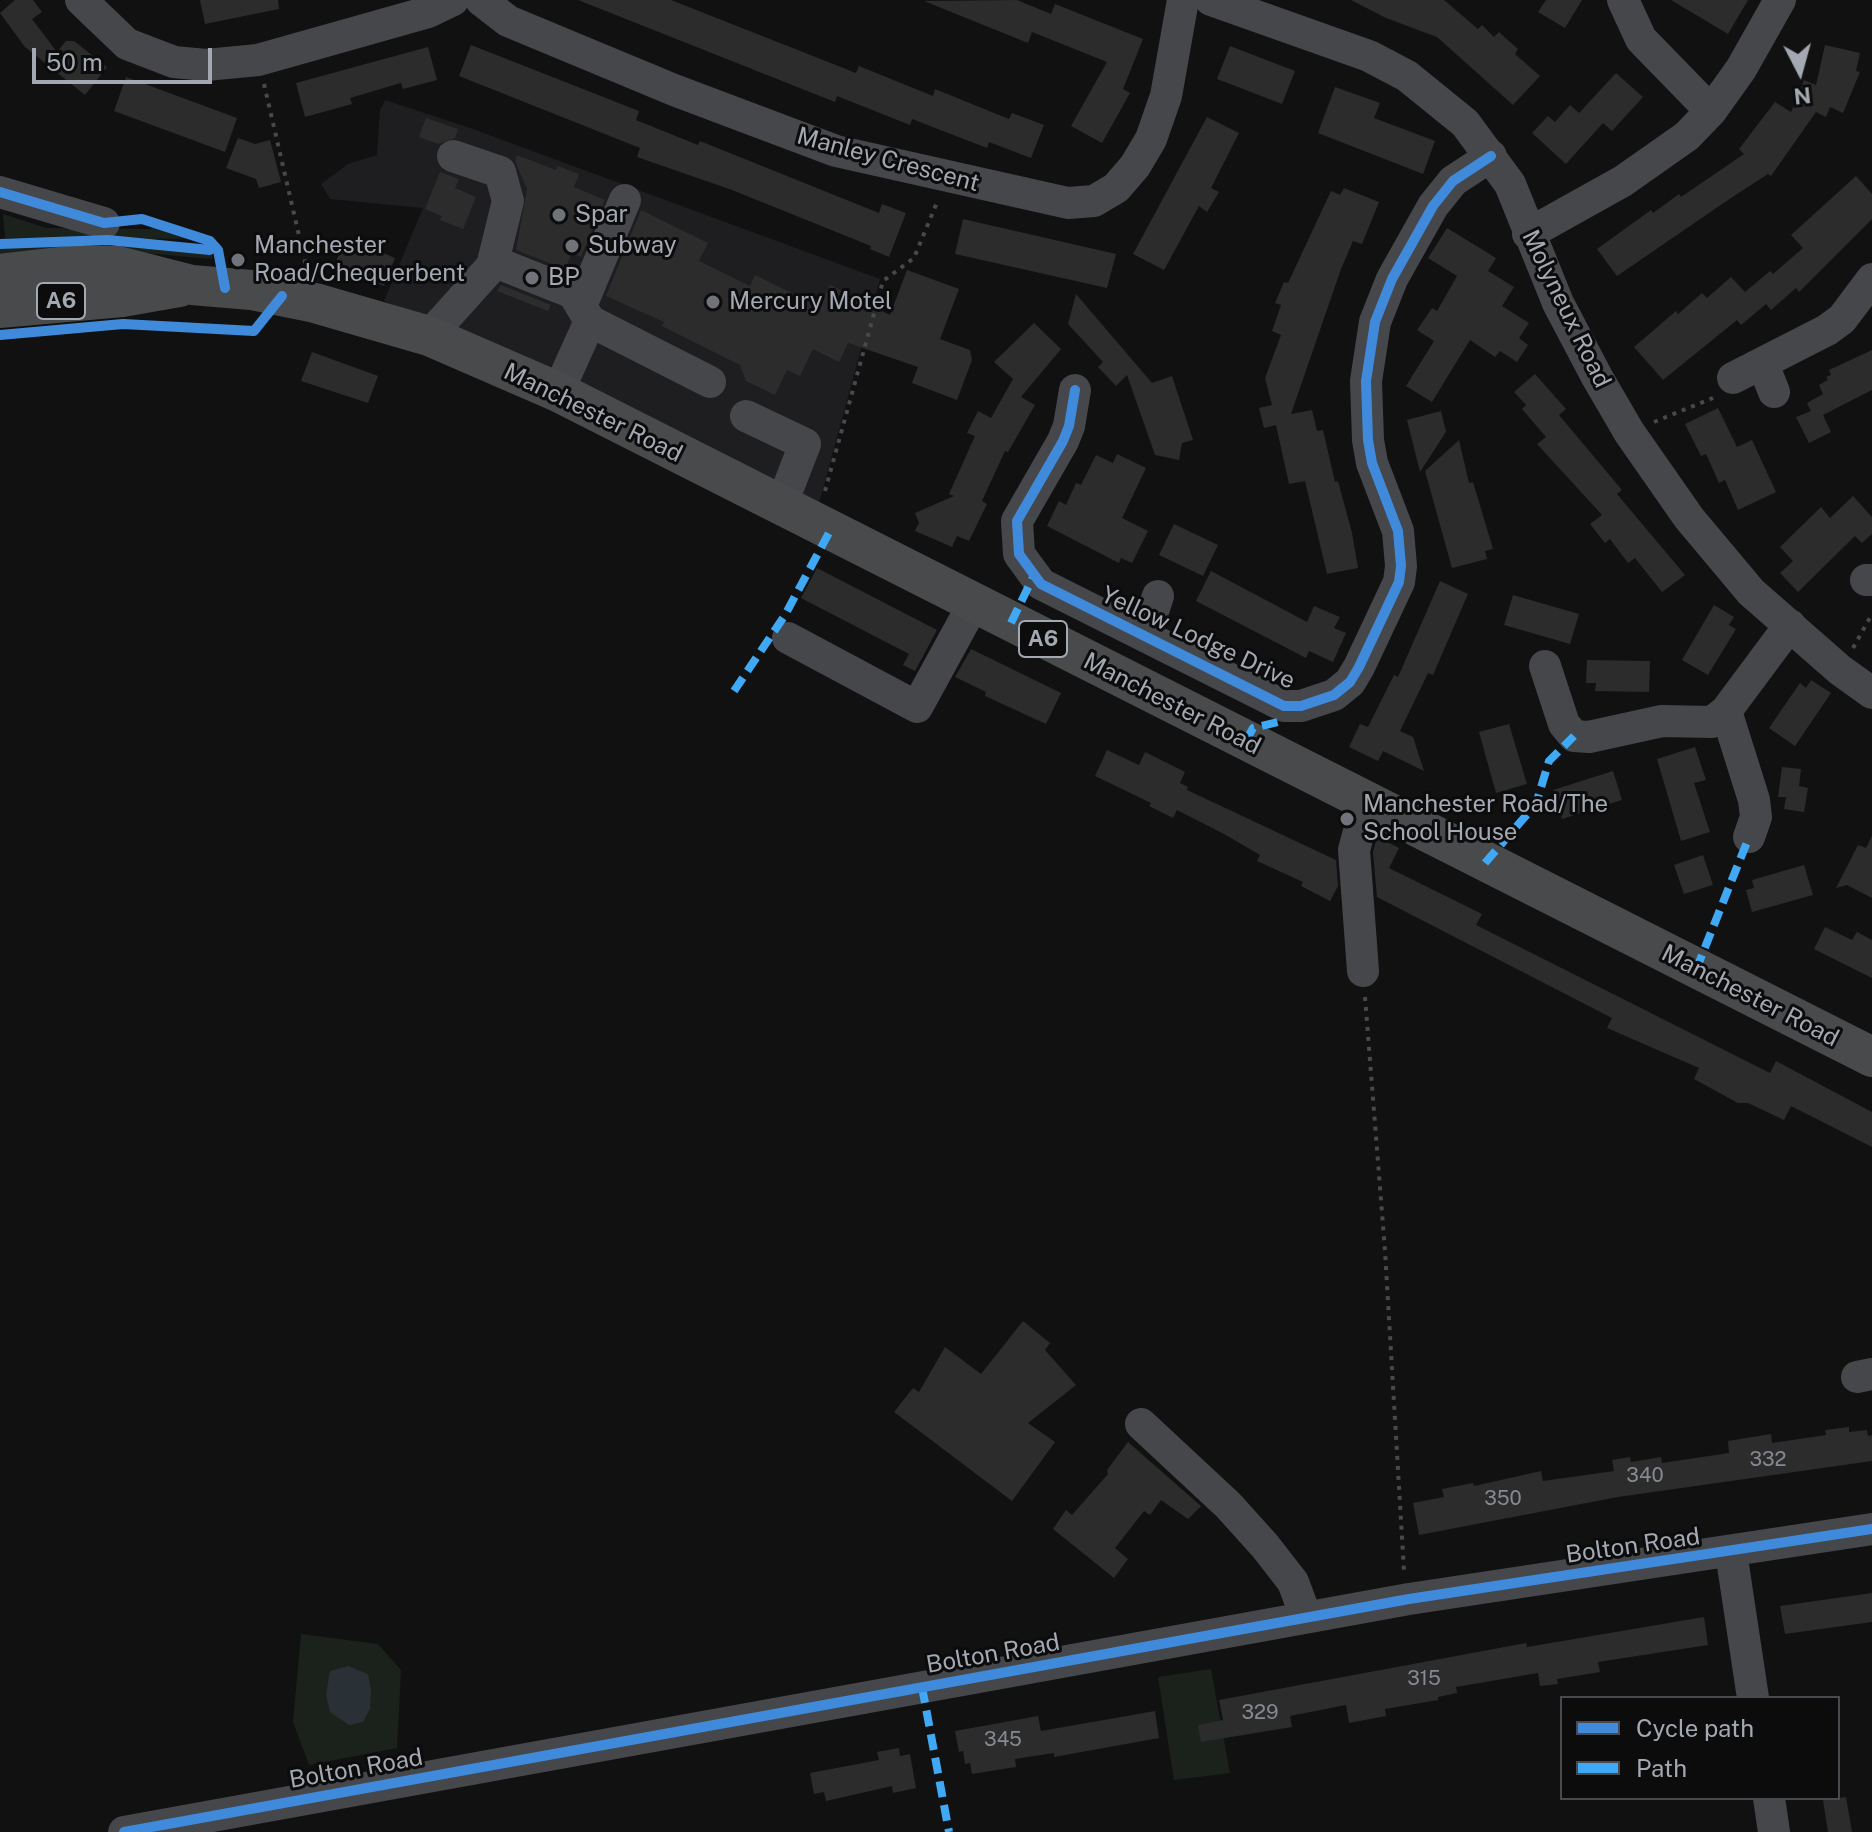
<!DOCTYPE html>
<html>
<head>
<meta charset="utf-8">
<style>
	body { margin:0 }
	#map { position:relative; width:1872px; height:1832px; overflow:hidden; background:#111112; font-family:"Public Sans",sans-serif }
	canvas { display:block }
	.legend { position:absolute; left:1560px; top:1696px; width:280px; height:104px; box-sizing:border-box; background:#0c0c0d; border:2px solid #484a4f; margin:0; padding:10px 14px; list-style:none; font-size:24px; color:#a3a8b2 }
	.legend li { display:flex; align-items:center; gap:16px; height:40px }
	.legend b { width:40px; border:2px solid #484a4f }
	.north { position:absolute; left:1760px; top:32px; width:80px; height:80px; -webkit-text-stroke:6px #0c0c0d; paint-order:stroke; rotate:174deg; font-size:22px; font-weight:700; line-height:32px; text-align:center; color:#a3a8b2 }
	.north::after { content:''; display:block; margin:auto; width:28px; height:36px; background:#a3a8b2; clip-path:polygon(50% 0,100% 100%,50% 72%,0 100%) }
	.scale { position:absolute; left:32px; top:48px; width:180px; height:36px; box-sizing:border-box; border:4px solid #a3a8b2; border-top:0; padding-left:10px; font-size:24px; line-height:28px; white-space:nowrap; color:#a3a8b2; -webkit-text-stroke:6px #0c0c0d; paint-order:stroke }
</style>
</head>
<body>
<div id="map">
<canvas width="1872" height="1832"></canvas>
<ul class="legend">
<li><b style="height:10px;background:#408adc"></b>Cycle path</li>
<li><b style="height:10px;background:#3fa9f5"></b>Path</li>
</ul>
<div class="north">N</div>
<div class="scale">50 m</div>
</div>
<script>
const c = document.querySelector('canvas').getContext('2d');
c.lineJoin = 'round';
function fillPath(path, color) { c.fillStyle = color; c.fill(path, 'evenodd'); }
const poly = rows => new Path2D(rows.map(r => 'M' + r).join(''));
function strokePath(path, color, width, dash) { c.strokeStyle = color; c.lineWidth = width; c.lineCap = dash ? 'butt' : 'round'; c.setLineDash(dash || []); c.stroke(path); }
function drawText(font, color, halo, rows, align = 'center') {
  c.font = font + ' "Public Sans",sans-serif'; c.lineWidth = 6; c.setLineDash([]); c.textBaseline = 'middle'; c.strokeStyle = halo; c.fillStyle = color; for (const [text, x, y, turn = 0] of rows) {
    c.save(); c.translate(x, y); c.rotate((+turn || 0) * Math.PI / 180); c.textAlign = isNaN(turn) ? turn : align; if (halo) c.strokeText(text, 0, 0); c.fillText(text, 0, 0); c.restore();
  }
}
const built = poly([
	[385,100,470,128,880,279,818,507,524,361,384,301,423,208,330,199,321,184,348,164,377,155,380,110]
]);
const green = poly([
	[3,214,46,228,150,229,153,225,197,239,5,238],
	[39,245,93,245,212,252,212,259,133,252,0,256,0,249],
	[301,1634,378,1644,401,1670,397,1748,309,1765,293,1722],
	[1211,1669,1230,1773,1174,1780,1158,1677]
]);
const water = poly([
	[348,1666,368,1674,371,1690,370,1709,363,1722,349,1725,330,1712,326,1695,330,1671]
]);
const building = poly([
	[15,0,33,0,42,12,32,19,57,52,66,41,74,41,107,67,85,95,25,47,0,13],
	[200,0,278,0,279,9,205,24],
	[578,0,671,0,856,73,859,66,933,96,935,89,1009,119,1012,113,1044,125,1031,158,989,142,987,148,912,119,910,125,837,96,835,102],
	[1017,0,1051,14,1055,4,1143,39,1123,89,1130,93,1102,143,1071,126,1107,62,1032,32,1028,43,924,1],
	[1351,0,1444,0,1478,29,1482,25,1494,37,1499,32,1518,49,1515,54,1540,76,1513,105,1437,37,1386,18],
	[1546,0,1582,0,1565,28,1538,12],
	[1671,0,1748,0,1728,34],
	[471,45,639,111,636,120,698,145,700,141,879,213,882,204,906,213,889,257,870,249,871,246,732,190,637,157,640,148,459,76],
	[1825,45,1860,53,1856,71,1860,72,1843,113,1830,107,1826,117,1816,112,1771,176,1768,174,1731,198,1617,276,1597,249,1651,210,1653,213,1679,194,1681,197,1744,154,1739,149,1775,102,1791,112,1804,80,1816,85],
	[1230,46,1295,71,1282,104,1217,79],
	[428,47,437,80,403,89,401,83,350,98,352,104,305,117,296,83],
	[1616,73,1643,97,1612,131,1603,123,1566,164,1532,133,1548,116,1555,122,1570,105,1579,113],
	[126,77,237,118,225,152,114,111],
	[1335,87,1380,103,1374,118,1435,141,1423,174,1318,133],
	[1207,117,1239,133,1211,188,1219,192,1207,212,1199,206,1164,270,1133,254],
	[426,118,458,129,455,138,438,144,419,137],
	[238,138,255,144,270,140,281,182,259,188,256,179,226,168],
	[517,155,556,170,558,166,579,174,574,187,605,200,581,257,572,253,565,269,516,250,527,189,515,161],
	[440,172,459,179,455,188,476,197,463,229,440,220,442,216,425,209],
	[1856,176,1872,194,1872,219,1799,292,1796,288,1771,310,1766,304,1741,325,1737,320,1663,380,1634,347,1676,311,1678,314,1702,293,1707,298,1731,277,1745,292,1770,271,1773,274,1803,248,1791,235],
	[1344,188,1379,202,1362,244,1353,241,1341,269,1291,414,1312,410,1317,431,1323,430,1335,482,1338,481,1352,533,1358,568,1327,574,1305,481,1289,484,1276,425,1264,428,1259,408,1272,405,1265,378,1281,335,1272,331,1281,305,1275,303,1284,282,1288,283,1331,191,1340,195],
	[641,210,708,243,699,261,750,286,755,275,819,306,830,285,890,315,907,270,959,289,940,339,970,350,972,360,957,400,912,383,918,367,848,343,839,362,813,349,800,376,787,370,775,395,746,381,740,365,662,326,664,322,606,296],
	[963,219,1116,254,1107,288,955,254],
	[1447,228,1496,258,1488,271,1514,287,1502,306,1529,323,1519,338,1528,345,1517,362,1500,351,1495,357,1470,340,1432,402,1406,386,1434,341,1417,330,1432,308,1437,311,1457,276,1428,258],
	[346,237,395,258,384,286,334,266],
	[501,285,551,305,548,311,497,291],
	[1076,294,1152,383,1172,376,1193,440,1182,443,1179,460,1155,455,1127,375,1116,386,1098,367,1103,362,1068,324],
	[1034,323,1061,349,1021,397,1035,405,1008,452,1005,451,982,501,987,504,969,541,957,536,952,547,915,531,919,523,915,513,954,496,949,494,975,436,967,433,978,411,991,418,1013,379,994,362],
	[1872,350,1872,390,1823,415,1831,432,1809,443,1796,417,1811,411,1807,403,1823,394,1819,385,1828,380,1826,377,1831,375,1829,370],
	[312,352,378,376,368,403,301,381],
	[1535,374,1566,409,1559,415,1622,490,1617,494,1685,575,1662,592,1635,558,1628,563,1610,539,1605,543,1590,524,1602,515,1537,444,1546,437,1522,409,1526,405,1514,392],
	[1718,408,1737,447,1752,440,1776,492,1738,510,1725,480,1719,483,1706,454,1701,456,1685,424],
	[1441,411,1446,432,1420,472,1407,420],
	[1459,440,1469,483,1473,482,1493,549,1485,551,1487,559,1452,568,1425,471],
	[1117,454,1146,468,1122,518,1148,531,1132,563,1121,558,1119,563,1047,526,1059,501,1066,505,1076,483,1081,485,1096,455,1113,463],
	[1853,496,1872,517,1872,534,1862,543,1855,536,1798,592,1780,573,1793,561,1780,547,1821,507,1830,518],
	[1174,524,1218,545,1203,576,1159,555],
	[817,568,937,630,915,671,903,665,909,654,801,598],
	[1211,571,1307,622,1314,606,1340,617,1334,628,1346,633,1333,662,1309,651,1306,658,1196,601],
	[1440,581,1468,594,1433,675,1428,673,1400,731,1413,737,1424,771,1383,751,1378,761,1349,747,1360,724,1368,727,1394,675,1398,677],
	[1513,595,1579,614,1570,644,1504,625],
	[1714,605,1734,617,1729,625,1736,629,1708,675,1682,660],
	[971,649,1061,693,1046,724,985,696,986,692,955,677],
	[1587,660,1650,661,1649,692,1595,691,1596,683,1586,683],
	[1811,680,1831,693,1795,746,1769,728,1800,683,1806,688],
	[1509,724,1527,784,1496,793,1479,732],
	[1695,747,1706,780,1694,783,1710,832,1681,841,1657,759],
	[1107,750,1139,765,1145,752,1185,772,1180,783,1188,787,1187,790,1336,860,1338,886,1330,901,1301,886,1303,882,1257,861,1260,855,1224,834,1177,810,1173,818,1149,806,1151,803,1095,776],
	[1782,767,1801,769,1799,786,1808,788,1804,812,1784,809,1786,797,1778,797],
	[1613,771,1622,800,1562,819,1553,790],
	[1872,836,1872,898,1847,885,1836,888,1858,845,1866,848],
	[1377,837,1399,848,1389,868,1482,914,1476,925,1770,1073,1776,1061,1872,1112,1872,1147,1791,1106,1784,1120,1748,1103,1738,1103,1694,1079,1699,1068,1607,1028,1612,1018,1377,897,1373,852],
	[1703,855,1713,885,1684,894,1674,865],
	[1804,865,1813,895,1752,912,1746,890,1754,888,1752,880],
	[1825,927,1852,940,1857,932,1872,940,1872,978,1814,949],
	[1023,1321,1050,1343,1045,1350,1076,1385,1028,1423,1055,1442,1012,1501,894,1412,913,1388,919,1392,945,1347,981,1374],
	[1849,1427,1849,1432,1867,1430,1868,1436,1872,1435,1872,1461,1618,1497,1419,1535,1413,1503,1444,1497,1442,1489,1473,1483,1474,1486,1541,1471,1543,1481,1614,1471,1612,1460,1630,1457,1631,1462,1661,1457,1662,1463,1729,1453,1728,1441,1771,1434,1772,1443,1826,1435,1825,1430],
	[1128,1442,1201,1506,1188,1519,1161,1500,1150,1515,1144,1511,1115,1548,1128,1559,1114,1578,1053,1529,1066,1510,1072,1515,1108,1474,1107,1470],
	[1872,1593,1872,1622,1785,1634,1780,1606],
	[1704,1617,1708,1645,1598,1662,1600,1672,1557,1679,1558,1684,1540,1686,1538,1673,1456,1687,1457,1693,1438,1697,1438,1700,1385,1709,1386,1716,1349,1723,1346,1705,1290,1716,1292,1727,1201,1742,1198,1725,1223,1720,1219,1700,1526,1643,1527,1647],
	[1155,1711,1159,1738,1054,1757,1054,1753,1015,1759,1016,1767,972,1774,970,1763,965,1764,963,1751,959,1752,955,1731,1038,1716,1041,1731],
	[899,1748,900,1756,910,1754,916,1788,893,1793,892,1786,826,1801,824,1792,814,1794,810,1773,879,1760,877,1752],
	[1846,1797,1852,1832,1828,1832,1823,1800]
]);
const path = poly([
	[264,84,307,270],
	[1654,422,1713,398],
	[825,491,883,281,914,258,938,200],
	[1853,648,1872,614],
	[1365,997,1385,1251,1404,1571]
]);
const minor = poly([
	[81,0,127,44,174,62,206,65,258,60,428,12,453,0],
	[481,0,508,21,674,90,836,151,1068,203,1094,201,1116,188,1135,166,1151,139,1166,96,1183,0],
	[1211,0,1369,56,1407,76,1465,123,1510,184,1558,303,1597,377,1629,432,1689,518,1751,592,1840,670,1872,693],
	[1623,0,1641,39,1711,111],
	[453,156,500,172,508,201,492,266],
	[0,192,104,223],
	[1528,234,1623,181,1687,136,1711,111,1741,69,1780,0],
	[581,306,625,200],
	[590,321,710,382],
	[429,336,492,266,500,264,573,293,590,321,558,392],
	[1763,364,1774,392],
	[1733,378,1827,330,1842,319,1872,279],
	[1075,390,1069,426,1063,441,1017,521,1019,554,1041,584,1284,706,1301,706,1334,695,1350,682,1359,667,1399,582,1401,566,1398,531,1372,463,1368,440,1366,381,1375,322,1392,279,1433,206,1453,181,1491,156],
	[746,416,805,444,781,506],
	[1866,580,1872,580],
	[1145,636,1158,596],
	[788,638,917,707,974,603],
	[1545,666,1564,724,1574,736,1589,737,1662,721,1712,722,1726,711,1790,625],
	[1726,711,1754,800,1756,817,1749,837],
	[1363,971,1354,850,1367,802],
	[1857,1377,1872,1374],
	[1141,1424,1228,1505,1265,1546,1293,1582,1306,1617],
	[1731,1552,1753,1698],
	[1769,1798,1774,1832],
	[124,1832,1409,1599,1872,1529]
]);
const major = poly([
	[0,274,67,266,118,266,192,285,251,290,315,303,429,336,558,392,1872,1057],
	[0,308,122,297,179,287]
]);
const quiet = poly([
	[1011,623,1034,575],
	[734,691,785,615,830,531],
	[1246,741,1253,728,1282,721],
	[1485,863,1536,804,1549,761,1574,736],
	[1696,970,1749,837],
	[922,1687,949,1832]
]);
const cycleway = poly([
	[0,192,104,223,142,219,210,241,218,250,225,288],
	[0,244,108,240,210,250],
	[0,335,123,324,254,331,282,296],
	[1075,390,1069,426,1063,441,1017,521,1019,554,1041,584,1284,706,1301,706,1334,695,1350,682,1359,667,1399,582,1401,566,1398,531,1372,463,1368,440,1366,381,1375,322,1392,279,1433,206,1453,181,1491,156],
	[124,1832,1409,1599,1872,1529]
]);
const markers = [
	[559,215,8,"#70737a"],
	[572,246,8,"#70737a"],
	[238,260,8,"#70737a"],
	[532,278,8,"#70737a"],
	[713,302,8,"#70737a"],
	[1347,819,8,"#70737a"]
];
const numberNames = [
	["332",1768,1460],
	["340",1645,1476],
	["350",1503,1499],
	["315",1424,1679],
	["329",1260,1713],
	["345",1003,1740]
];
const shields = [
	[61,301,48],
	[1043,639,48]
];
const shieldNames = [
	["A6",61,301],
	["A6",1043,639]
];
const streetNames = [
	["Manley Crescent",888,160,15],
	["Molyneux Road",1566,309,64],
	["Manchester Road",593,413,26],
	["Yellow Lodge Drive",1198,638,25],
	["Manchester Road",1172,704,27],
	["Manchester Road",1750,996,27],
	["Bolton Road",1633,1546,-8],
	["Bolton Road",993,1654,-10],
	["Bolton Road",356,1769,-10]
];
const poiNames = [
	["Spar",575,215],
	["Manchester",254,246],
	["Road/Chequerbent",254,274],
	["Subway",588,246],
	["BP",548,278],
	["Mercury Motel",729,302],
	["Manchester Road/The",1363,805],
	["School House",1363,833]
];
fillPath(built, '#1e1e20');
fillPath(green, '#1b221c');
fillPath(water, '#293136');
fillPath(building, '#2c2c2d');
strokePath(path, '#47494c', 4, [4, 6]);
strokePath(minor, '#46474a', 32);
strokePath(major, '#484a4c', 40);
strokePath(quiet, '#3fa9f5', 8, [16, 8]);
strokePath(cycleway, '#408adc', 10);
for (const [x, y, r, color] of markers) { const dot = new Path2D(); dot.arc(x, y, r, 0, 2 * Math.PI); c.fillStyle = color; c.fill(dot); strokePath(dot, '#0c0c0d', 3); }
drawText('20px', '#858991', null, numberNames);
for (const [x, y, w] of shields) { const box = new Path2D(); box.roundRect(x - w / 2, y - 18, w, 36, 6); c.fillStyle = '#0c0c0d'; c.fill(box); strokePath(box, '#a3a8b2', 2); }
drawText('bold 22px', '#a3a8b2', null, shieldNames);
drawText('24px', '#a3a8b2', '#0c0c0d', streetNames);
drawText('24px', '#a3a8b2', '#0c0c0d', poiNames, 'left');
</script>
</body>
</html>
